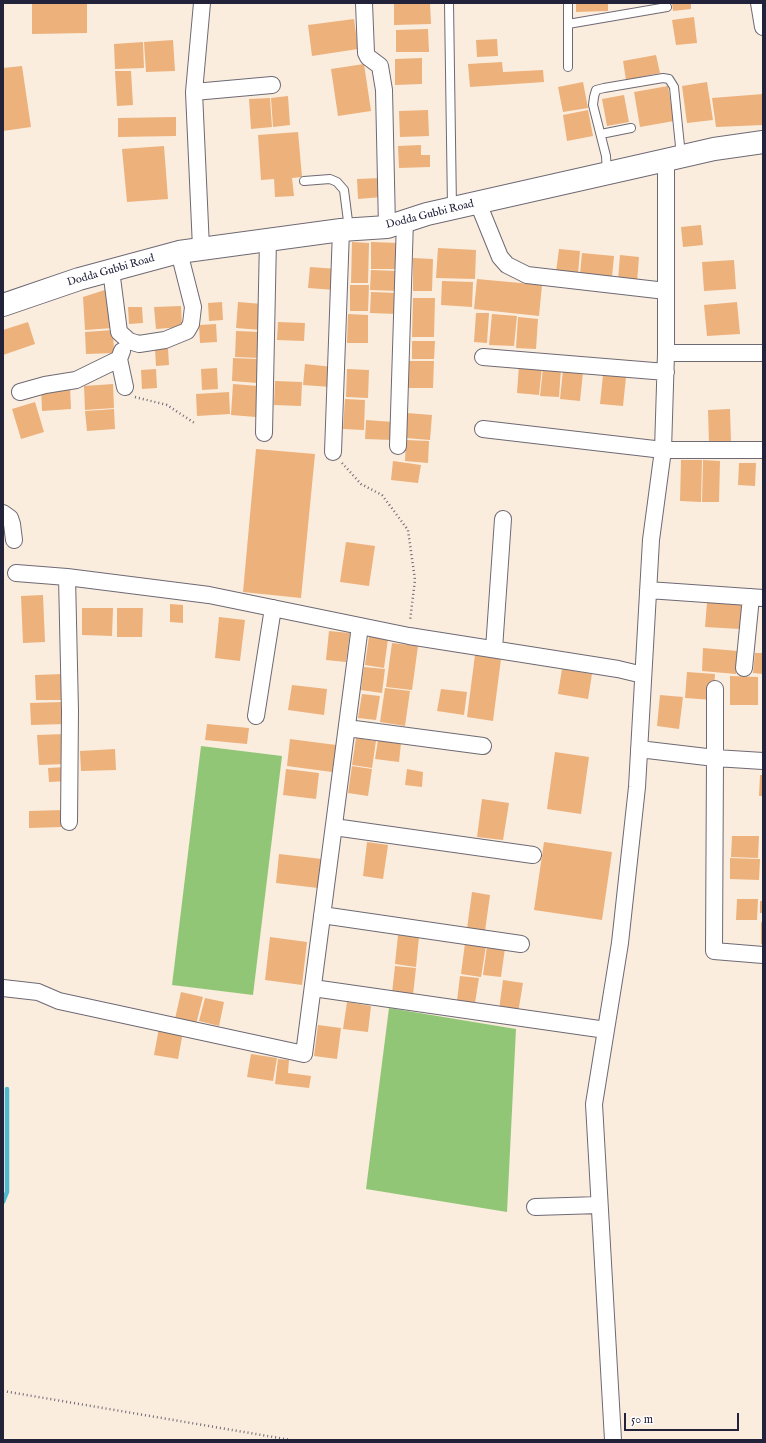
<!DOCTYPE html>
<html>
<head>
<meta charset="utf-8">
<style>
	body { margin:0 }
	#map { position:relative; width:766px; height:1443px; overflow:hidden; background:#faedde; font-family:"IM FELL English",serif }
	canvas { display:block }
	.frame { position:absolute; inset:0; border:4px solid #22223b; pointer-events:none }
	.scale { position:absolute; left:624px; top:1413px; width:115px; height:18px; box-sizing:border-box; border:2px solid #22223b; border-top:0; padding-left:5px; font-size:12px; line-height:14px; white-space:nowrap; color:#22223b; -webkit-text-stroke:3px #fff; paint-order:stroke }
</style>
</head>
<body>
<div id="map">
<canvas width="766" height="1443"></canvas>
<div class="frame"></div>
<div class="scale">50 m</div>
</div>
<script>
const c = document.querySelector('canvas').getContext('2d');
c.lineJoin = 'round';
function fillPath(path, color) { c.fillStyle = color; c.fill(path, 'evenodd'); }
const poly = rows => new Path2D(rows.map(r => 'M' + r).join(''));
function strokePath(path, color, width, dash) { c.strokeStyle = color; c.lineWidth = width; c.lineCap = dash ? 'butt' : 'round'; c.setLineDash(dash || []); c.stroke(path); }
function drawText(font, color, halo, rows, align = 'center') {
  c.font = font + ' "IM FELL English",serif'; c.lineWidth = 3; c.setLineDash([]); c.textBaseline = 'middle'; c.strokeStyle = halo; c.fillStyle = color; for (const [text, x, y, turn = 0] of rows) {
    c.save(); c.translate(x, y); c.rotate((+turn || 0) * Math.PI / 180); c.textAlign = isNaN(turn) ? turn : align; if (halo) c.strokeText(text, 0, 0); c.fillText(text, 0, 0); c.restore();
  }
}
const green = poly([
	[201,746,282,756,253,995,172,985],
	[389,1008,516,1029,507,1212,366,1189]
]);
const stream = poly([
	[3,1202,7,1192,7,1089]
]);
const building = poly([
	[32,3,87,3,87,33,32,34],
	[394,3,430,3,431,24,394,25],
	[576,3,608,3,608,11,576,12],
	[672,3,691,3,691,9,673,11],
	[694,17,697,43,676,45,672,20],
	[354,19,358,49,312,56,308,25],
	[428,29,429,52,396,52,396,30],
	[497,39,498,56,477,57,476,40],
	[173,40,175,71,146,72,144,42],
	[143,42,144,68,115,69,114,44],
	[656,55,660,73,626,80,623,61],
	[422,58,422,84,395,85,395,59],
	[502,62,503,72,543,70,544,82,470,87,468,64],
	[364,64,371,111,338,116,331,69],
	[22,66,31,127,3,131,3,68],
	[115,71,131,71,133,105,117,106],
	[583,82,588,108,563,112,558,87],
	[707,82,713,120,687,123,682,86],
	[668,86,674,121,640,127,634,92],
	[763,94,763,125,716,127,712,98],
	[624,95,629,122,607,126,602,99],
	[288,96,290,125,273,127,271,98],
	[270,98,272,127,251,129,249,99],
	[428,110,429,136,400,137,399,111],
	[588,110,593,136,567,141,563,115],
	[176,117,176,136,118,137,118,118],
	[298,132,302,177,292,178,294,196,275,197,274,179,261,180,258,135],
	[421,145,421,155,430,155,430,167,399,168,398,146],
	[164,146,168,199,127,202,122,149],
	[381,178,382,197,358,199,357,179],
	[701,225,703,245,683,247,681,227],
	[352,242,369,243,368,283,351,283],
	[371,242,399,243,399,269,371,269],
	[438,248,476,250,475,279,436,278],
	[559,249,580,251,578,274,556,272],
	[582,253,614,256,612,277,580,274],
	[620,255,639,257,637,282,618,280],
	[413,258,433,259,432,291,413,291],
	[734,260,736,289,704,291,702,262],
	[310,267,337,269,335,290,308,288],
	[371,270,399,271,398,291,370,290],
	[477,279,542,285,539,316,474,309],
	[442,281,473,282,472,307,441,305],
	[350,285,369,285,368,311,350,311],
	[111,288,113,328,85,330,83,297],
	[371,292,398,293,397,314,370,313],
	[413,298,435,298,434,337,412,337],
	[222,302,223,320,209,321,208,303],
	[238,302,263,304,261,330,236,328],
	[737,302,740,334,707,336,704,305],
	[181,306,182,327,156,329,154,307],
	[128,307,142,307,143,323,129,324],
	[476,313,489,313,487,343,474,342],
	[348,314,368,315,368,343,347,343],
	[492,314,517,316,514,346,489,345],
	[518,317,538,319,536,349,516,348],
	[28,322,35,344,3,355,3,330],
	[278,322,305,323,304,341,277,340],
	[216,324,217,342,200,343,199,325],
	[113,330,114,353,86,354,85,332],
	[236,331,262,332,260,358,235,357],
	[412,341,435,341,434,359,412,359],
	[168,348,169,365,156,366,155,349],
	[233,358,258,359,257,383,232,381],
	[408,361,434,361,433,388,407,388],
	[305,364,333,367,331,387,303,385],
	[519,365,542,367,539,395,517,393],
	[217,368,218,389,202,390,201,369],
	[543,368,561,369,559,397,540,396],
	[156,369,157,388,142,389,141,370],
	[347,369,369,370,368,398,346,397],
	[563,370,583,372,580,401,560,399],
	[603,375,626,377,623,406,600,404],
	[275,381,302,382,301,406,274,405],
	[113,384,114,408,85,410,84,386],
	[233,384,258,386,256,417,231,415],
	[70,386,71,409,42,411,41,388],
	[229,392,230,414,197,416,196,394],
	[345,399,365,400,364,430,343,429],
	[35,402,44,432,21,439,12,409],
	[114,409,115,429,87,431,85,411],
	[730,409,731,442,709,443,708,410],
	[407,413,432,415,430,440,406,438],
	[366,420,393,422,392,440,365,439],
	[406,440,429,441,428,463,405,461],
	[256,449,315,454,301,598,243,592],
	[681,460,702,460,701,502,680,501],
	[703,460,720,461,719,502,702,502],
	[393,461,421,465,418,483,391,480],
	[739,463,756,463,755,486,738,485],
	[346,542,375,546,369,586,340,582],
	[43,595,45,642,23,643,21,596],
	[707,602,742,605,740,629,705,627],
	[170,604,183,605,183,623,170,622],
	[82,608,113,608,112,636,82,635],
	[117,608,143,608,142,637,117,637],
	[219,617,245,620,240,661,215,658],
	[329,631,350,633,346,662,326,660],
	[369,636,388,639,384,668,365,665],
	[392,643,418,646,412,690,386,687],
	[703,648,738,651,736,674,702,671],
	[755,653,763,653,763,674,753,673],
	[475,655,501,659,493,721,467,717],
	[364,667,385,669,382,693,361,690],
	[562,669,592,674,588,699,558,694],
	[687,672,715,674,713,700,685,698],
	[64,674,65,700,36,700,35,675],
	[730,676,758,677,758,705,730,705],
	[292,685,327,689,324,715,288,710],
	[385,688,410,691,405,726,380,722],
	[441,689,467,692,464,715,437,711],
	[362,694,380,696,376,720,358,718],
	[660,695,683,697,679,729,657,726],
	[64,702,65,724,31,725,30,703],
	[207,724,249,728,247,744,205,740],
	[65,734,66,764,39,765,37,735],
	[356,738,376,741,372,768,352,765],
	[290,739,336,745,332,772,287,766],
	[378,740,401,743,399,762,375,759],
	[115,749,116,770,81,771,80,751],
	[555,752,589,757,581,814,547,809],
	[352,766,372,769,368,796,348,793],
	[66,767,67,781,49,782,48,768],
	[286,769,319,773,316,799,283,795],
	[407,769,423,772,422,787,405,785],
	[760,775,763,775,763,796,759,796],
	[482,799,509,803,503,840,477,837],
	[63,810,63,827,29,828,29,811],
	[732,836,759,836,758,858,731,857],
	[367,842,388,845,383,879,363,876],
	[544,842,612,852,602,920,534,910],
	[279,854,322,859,318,888,276,883],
	[730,858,760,859,759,880,730,879],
	[472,892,490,895,485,931,467,929],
	[737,899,758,899,757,920,736,920],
	[760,901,763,901,763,913,760,913],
	[761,922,763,922,763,944,761,944],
	[398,935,419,937,416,967,395,964],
	[270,937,307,942,302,985,265,980],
	[465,943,486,946,481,977,461,974],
	[487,946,505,948,501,977,483,975],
	[395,966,416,968,413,995,392,993],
	[460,976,479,978,475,1003,457,1001],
	[503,980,523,983,518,1013,499,1010],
	[181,992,203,997,196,1024,175,1019],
	[205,998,224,1002,219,1026,199,1021],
	[347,1002,371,1006,368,1032,343,1029],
	[318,1025,341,1028,337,1059,314,1056],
	[159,1028,183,1032,178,1059,154,1055],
	[251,1054,277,1058,273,1081,247,1077],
	[278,1059,289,1060,288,1073,311,1076,309,1088,275,1084]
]);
const path = poly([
	[135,397,167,405,196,424],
	[342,463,361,484,382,495,408,530,415,580,410,621],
	[3,1391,291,1440]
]);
const lane = poly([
	[449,3,452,208],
	[568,3,568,67],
	[568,24,667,7],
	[601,134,631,128],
	[607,172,606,156,593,105,594,97,596,90,604,88,663,78,669,79,674,87,681,156],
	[304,181,330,179,337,182,344,190,349,229]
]);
const street = poly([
	[364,3,366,53,368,57,380,66,384,90,387,227],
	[759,3,763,27],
	[194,92,272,85],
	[478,203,500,257,507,265,527,275,666,291],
	[201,248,194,92,202,3],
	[111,270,119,332,129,341,139,344,165,340,187,331,191,324,193,307,179,252],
	[122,351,119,359,125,387],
	[666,353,763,353],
	[483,357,666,372],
	[20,392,45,385,76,380,119,359],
	[483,429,663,450,763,450],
	[264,433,268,239],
	[398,446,405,220],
	[333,452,341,230],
	[3,513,10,518,12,524,14,540],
	[16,573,67,577,209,595,409,636,618,669,643,675],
	[67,577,70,711,69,822],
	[648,590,763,598],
	[494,649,503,519],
	[744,668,751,597],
	[715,689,715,758,763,761],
	[256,716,273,608],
	[347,728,483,746],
	[639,749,715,758,714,951,763,955],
	[334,827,533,855],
	[322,915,521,944],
	[3,988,38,992,59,1001,304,1054,360,626],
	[313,988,606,1030],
	[535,1207,599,1205],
	[613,1440,594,1104,620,943,637,787,651,540,663,450,666,353,666,160]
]);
const secondary = poly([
	[3,305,79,279,179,252,341,230,387,227,427,214,666,160,714,149,763,142]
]);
const streetNames = [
	["Dodda Gubbi Road",430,215,-14],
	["Dodda Gubbi Road",111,271,-16]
];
fillPath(green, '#92c677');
strokePath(stream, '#51b8cf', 4.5);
fillPath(building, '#edb17c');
strokePath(lane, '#6e6974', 10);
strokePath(street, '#6e6974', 18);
strokePath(secondary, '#6e6974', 24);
strokePath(path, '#6e6974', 2.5, [1, 3]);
strokePath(lane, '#fff', 8);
strokePath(street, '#fff', 16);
strokePath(secondary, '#fff', 22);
drawText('11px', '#22223b', '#fff', streetNames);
</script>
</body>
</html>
